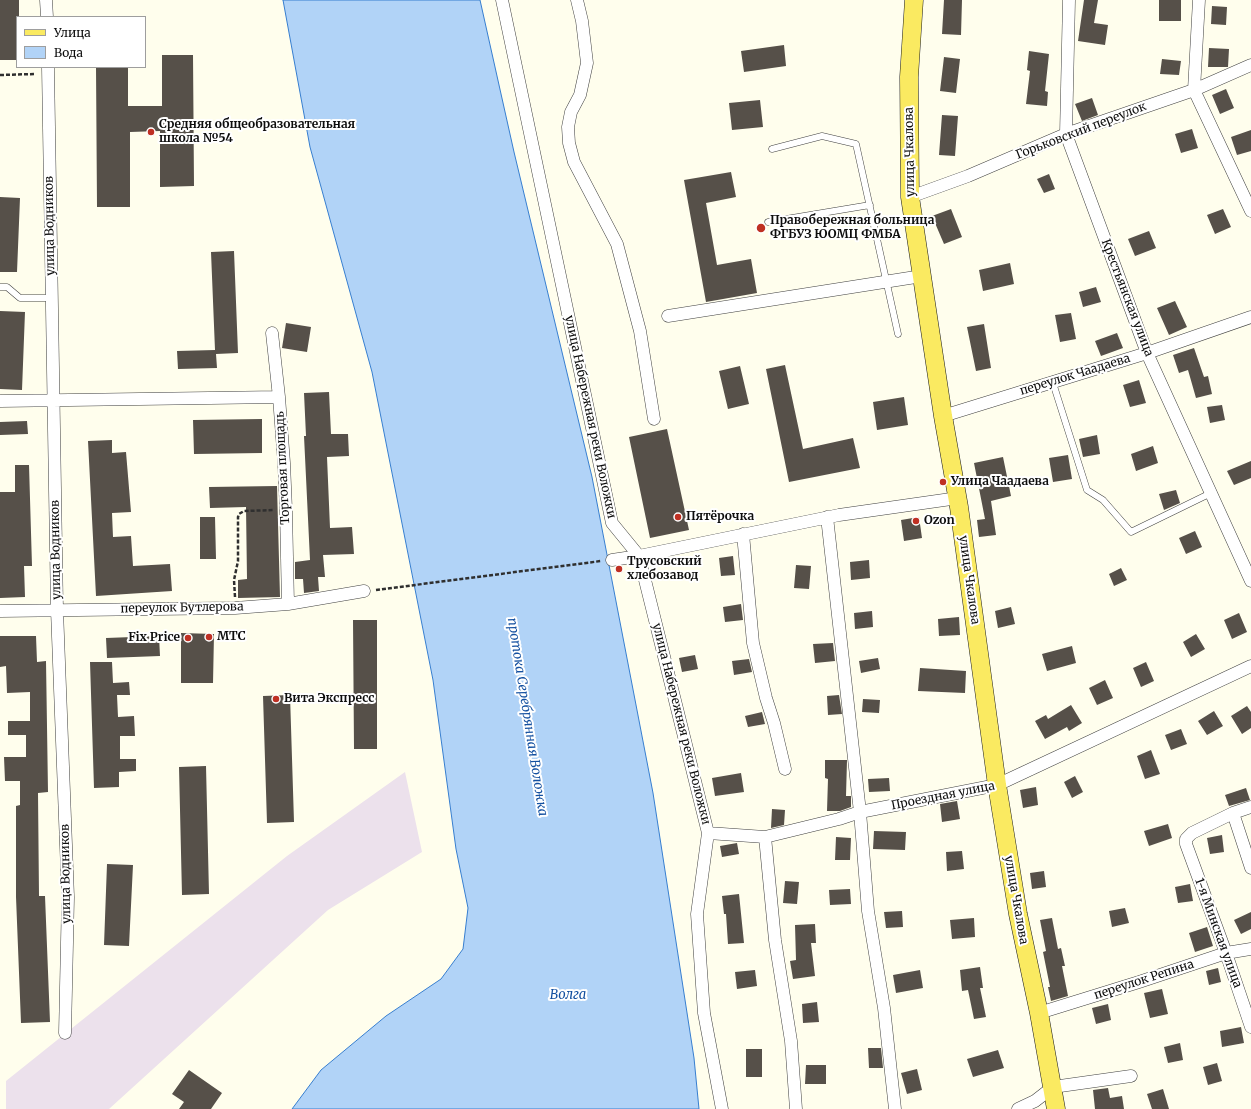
<!DOCTYPE html>
<html>
<head>
<meta charset="utf-8">
<style>
	body { margin:0 }
	#map { position:relative; width:1251px; height:1109px; overflow:hidden; background:#fffeed; font-family:Merriweather,serif }
	canvas { display:block }
	.legend { position:absolute; left:16px; top:16px; width:130px; height:52px; box-sizing:border-box; background:#fff; border:1px solid #9e9e9e; margin:0; padding:5px 7px; list-style:none; font-size:12px; color:#0d0d0d }
	.legend li { display:flex; align-items:center; gap:8px; height:20px }
	.legend b { width:20px; border:1px solid #9e9e9e }
</style>
</head>
<body>
<div id="map">
<canvas width="1251" height="1109"></canvas>
<ul class="legend">
<li><b style="height:5px;background:#faea61"></b>Улица</li>
<li><b style="height:11px;background:#b1d3f7"></b>Вода</li>
</ul>
</div>
<script>
const c = document.querySelector('canvas').getContext('2d');
c.lineJoin = 'round';
function fillPath(path, color) { c.fillStyle = color; c.fill(path, 'evenodd'); }
const poly = rows => new Path2D(rows.map(r => 'M' + r).join(''));
function strokePath(path, color, width, dash) { c.strokeStyle = color; c.lineWidth = width; c.lineCap = dash ? 'butt' : 'round'; c.setLineDash(dash || []); c.stroke(path); }
function drawText(font, color, halo, rows, align = 'center') {
  c.font = font + ' Merriweather,serif'; c.lineWidth = 4; c.setLineDash([]); c.textBaseline = 'middle'; c.strokeStyle = halo; c.fillStyle = color; for (const [text, x, y, turn = 0] of rows) {
    c.save(); c.translate(x, y); c.rotate((+turn || 0) * Math.PI / 180); c.textAlign = isNaN(turn) ? turn : align; if (halo) c.strokeText(text, 0, 0); c.fillText(text, 0, 0); c.restore();
  }
}
const industrial = poly([
	[405,772,422,852,328,910,109,1109,6,1109,6,1081,287,856]
]);
const water = poly([
	[283,0,480,0,514,152,592,477,653,793,694,1058,699,1109,292,1109,321,1070,386,1016,441,979,463,949,468,908,456,849,433,680,372,372,310,147,283,0]
]);
const building = poly([
	[0,0,19,0,19,17,17,17,17,60,0,60],
	[944,0,962,0,961,35,942,34],
	[1084,0,1098,0,1094,23,1108,25,1105,45,1078,41],
	[1159,0,1181,0,1181,21,1159,21],
	[1212,6,1227,7,1226,25,1211,24],
	[784,45,786,66,744,72,741,51],
	[1209,48,1229,49,1228,67,1208,67],
	[1029,51,1049,54,1045,91,1048,92,1047,106,1026,104,1030,71,1027,70],
	[162,55,193,55,194,186,160,187,160,131,130,132,130,207,97,207,96,67,128,67,128,106,162,106],
	[944,57,960,59,956,93,940,91],
	[1162,59,1181,61,1179,75,1160,74],
	[1226,89,1234,108,1220,114,1212,95],
	[1092,98,1098,115,1082,121,1075,104],
	[760,100,763,127,732,130,729,103],
	[942,115,958,116,955,156,939,155],
	[1192,129,1198,148,1181,153,1175,134],
	[1251,130,1251,151,1237,155,1231,137],
	[731,172,736,197,706,203,717,265,751,259,757,293,706,302,684,180],
	[1049,174,1055,189,1044,193,1037,179],
	[0,197,20,198,17,272,0,272],
	[951,209,962,237,944,244,932,216],
	[1223,209,1231,227,1215,234,1207,215],
	[1149,231,1156,248,1135,256,1128,239],
	[234,251,238,353,216,354,217,368,178,369,177,351,215,350,211,252],
	[1010,263,1014,284,983,291,979,270],
	[1096,287,1101,302,1083,307,1079,292],
	[1175,301,1187,327,1169,335,1157,308],
	[0,311,25,312,22,390,0,389],
	[1071,313,1076,339,1060,342,1055,315],
	[286,323,311,327,307,352,282,348],
	[984,324,991,368,976,371,967,327],
	[1117,333,1123,348,1101,356,1095,341],
	[1194,348,1204,377,1208,376,1212,394,1196,398,1188,370,1179,373,1173,355],
	[785,365,803,449,853,438,860,468,789,482,766,369],
	[740,366,749,404,728,409,719,371],
	[1139,380,1146,403,1130,407,1123,385],
	[329,392,331,434,348,434,349,456,327,457,330,528,352,527,354,554,323,555,325,577,318,577,319,591,304,593,303,579,295,579,295,562,310,560,304,436,306,436,304,393],
	[904,397,908,425,877,430,873,402],
	[1222,405,1225,420,1210,423,1207,407],
	[262,419,262,453,194,454,193,420],
	[27,421,28,434,0,435,0,422],
	[667,429,689,530,650,538,629,437],
	[1097,435,1100,454,1083,457,1079,439],
	[112,440,112,453,126,452,131,512,112,513,113,537,131,536,133,566,170,564,172,591,96,596,88,441],
	[1153,446,1158,463,1136,471,1131,454],
	[1068,455,1072,479,1053,482,1049,458],
	[1003,457,1011,496,991,501,996,535,979,537,977,520,985,519,974,463],
	[1251,461,1251,478,1234,485,1227,471],
	[15,465,29,465,32,566,24,566,25,597,0,598,0,492,15,492],
	[277,486,280,597,238,598,238,580,247,579,246,507,210,508,209,487],
	[1176,490,1180,503,1164,510,1159,494],
	[200,517,215,517,216,559,200,559],
	[919,517,922,538,904,541,901,520],
	[1195,531,1202,547,1186,554,1179,538],
	[733,556,735,575,721,576,719,558],
	[869,560,870,578,851,580,850,562],
	[796,565,811,566,809,589,794,588],
	[1121,568,1127,580,1114,586,1109,574],
	[741,604,743,620,725,622,723,607],
	[1011,607,1015,624,998,628,995,611],
	[872,611,873,627,855,629,854,613],
	[1239,613,1247,632,1232,639,1224,620],
	[959,617,960,635,939,636,938,619],
	[353,620,377,620,377,749,354,749],
	[181,633,214,634,213,683,181,683],
	[1196,634,1205,649,1191,657,1183,642],
	[0,636,36,636,37,662,46,661,48,792,38,793,39,896,45,896,50,1022,21,1023,16,897,16,806,20,805,20,781,5,781,4,757,26,757,26,735,8,735,8,721,30,721,30,692,7,693,6,666,0,667],
	[159,636,160,656,107,658,106,638],
	[833,643,835,661,815,663,813,644],
	[1072,646,1076,663,1047,671,1042,654],
	[695,655,698,669,682,672,679,658],
	[878,658,880,669,861,673,859,661],
	[749,659,752,672,734,675,732,661],
	[90,662,112,662,113,683,129,682,130,695,117,695,118,717,134,716,135,736,120,736,120,759,136,759,136,771,119,772,119,787,94,788],
	[1146,662,1154,681,1141,687,1133,668],
	[920,668,966,671,965,693,918,691],
	[1105,680,1113,698,1097,705,1089,688],
	[290,695,294,822,267,823,263,696],
	[839,695,842,714,828,715,827,696],
	[863,699,880,700,879,713,862,712],
	[1071,705,1082,723,1069,731,1067,727,1045,739,1035,721,1046,715,1048,719],
	[1247,706,1251,712,1251,728,1242,734,1231,716],
	[1214,711,1223,726,1207,735,1198,721],
	[762,712,765,724,748,727,745,716],
	[1181,729,1187,744,1171,750,1165,735],
	[1151,750,1160,774,1145,779,1137,756],
	[825,760,847,760,846,796,851,796,851,807,840,811,827,811,828,779,825,778],
	[206,766,209,894,182,895,179,767],
	[741,773,744,792,715,796,712,778],
	[1075,776,1083,792,1072,798,1064,782],
	[889,778,890,791,869,792,868,779],
	[1036,787,1038,805,1023,808,1020,790],
	[1246,788,1250,800,1229,806,1225,795],
	[957,801,960,819,942,822,940,804],
	[772,809,785,810,784,825,771,828],
	[1168,824,1172,838,1149,846,1144,831],
	[874,831,906,832,905,850,873,849],
	[1222,835,1224,852,1210,854,1207,838],
	[836,837,851,838,850,860,835,860],
	[737,843,739,854,722,857,720,846],
	[962,851,964,869,947,871,946,852],
	[107,864,133,865,129,946,104,945],
	[1044,871,1046,887,1032,889,1030,873],
	[785,881,799,882,797,904,783,903],
	[1190,884,1193,901,1178,903,1175,887],
	[850,889,851,904,830,905,829,890],
	[739,894,744,943,728,944,726,914,724,914,722,896],
	[1125,908,1129,923,1112,927,1109,911],
	[902,911,903,927,886,928,884,912],
	[1251,912,1251,929,1241,934,1234,920],
	[974,918,975,937,952,939,950,920],
	[1052,918,1058,949,1061,948,1065,966,1062,966,1068,996,1051,1001,1048,987,1050,987,1043,952,1046,951,1040,920],
	[815,924,816,943,811,943,815,976,793,979,790,961,796,960,795,925],
	[1207,927,1213,946,1195,952,1189,933],
	[980,967,983,988,980,988,986,1017,974,1019,968,990,962,991,960,970],
	[1218,968,1221,982,1209,985,1206,971],
	[755,970,757,986,737,989,735,972],
	[920,970,923,988,896,993,893,975],
	[1162,989,1168,1014,1150,1018,1144,993],
	[817,1002,819,1022,803,1023,802,1004],
	[1108,1004,1111,1020,1096,1024,1092,1008],
	[1241,1027,1244,1043,1222,1047,1220,1031],
	[1180,1043,1183,1060,1168,1063,1164,1047],
	[868,1048,881,1048,883,1068,869,1068],
	[746,1049,762,1049,762,1077,746,1077],
	[998,1050,1004,1068,973,1077,967,1059],
	[1217,1063,1222,1081,1208,1085,1203,1067],
	[806,1065,826,1065,826,1084,805,1084],
	[917,1069,922,1090,907,1094,901,1073],
	[189,1070,222,1093,211,1109,179,1109,184,1102,172,1094],
	[1108,1088,1110,1098,1122,1096,1124,1109,1095,1109,1093,1090],
	[1163,1089,1169,1109,1152,1109,1147,1094]
]);
const path = poly([
	[0,75,35,74],
	[376,590,601,561],
	[235,597,234,580,238,561,238,517,239,514,244,511,274,510]
]);
const lane = poly([
	[772,149,822,136,856,144,898,334],
	[768,222,870,205],
	[0,287,7,287,20,298,52,298],
	[1053,383,1087,490,1103,500,1131,532,1211,493]
]);
const street = poly([
	[46,0,47,17],
	[502,0,612,523,639,556,708,833,697,914,704,1013,722,1109],
	[577,0,582,21,587,63,580,95,571,112,568,127,569,143,574,162,617,244,640,331,654,419],
	[1069,0,1066,134,1147,353,1251,581],
	[1199,0,1194,90,1251,211],
	[48,67,57,610,68,897,65,1033],
	[910,197,968,176,1066,134,1194,90,1251,65],
	[668,316,922,276],
	[272,333,279,397,284,463,286,510,288,604],
	[0,401,279,397],
	[943,416,1147,353,1251,317],
	[827,517,860,812,868,911,884,1008,895,1109],
	[743,534,753,643,766,698,774,723,785,769],
	[612,560,639,556,839,515,958,498],
	[0,611,235,608,288,604,364,591],
	[1251,807,1233,813,1192,833,1186,839,1186,844,1226,953,1251,1027],
	[1233,813,1251,868],
	[708,833,765,837,839,819,860,812,997,785,1251,666],
	[765,837,775,940,791,1041,796,1109],
	[1039,1013,1139,982,1226,953,1251,949],
	[1018,1109,1035,1101,1053,1087,1131,1076]
]);
const primary = poly([
	[914,0,909,77,910,197,943,416,959,507,997,785,1018,914,1039,1013,1056,1109]
]);
const markers = [
	[151,132,4,"#bf3023"],
	[761,228,5,"#bf3023"],
	[943,482,4,"#bf3023"],
	[678,517,4,"#bf3023"],
	[916,521,4,"#bf3023"],
	[619,569,4,"#bf3023"],
	[209,637,4,"#bf3023"],
	[188,638,4,"#bf3023"],
	[276,699,4,"#bf3023"]
];
const poiNames = [
	["Средняя общеобразовательная",159,125],
	["школа №54",159,139],
	["Правобережная больница",770,221],
	["ФГБУЗ ЮОМЦ ФМБА",770,235],
	["Улица Чаадаева",951,482],
	["Пятёрочка",686,517],
	["Ozon",924,521],
	["Трусовский",627,562],
	["хлебозавод",627,576],
	["МТС",217,637],
	["Fix Price",180,638,"right"],
	["Вита Экспресс",284,699]
];
const streetNames = [
	["Горьковский переулок",1081,131,-21],
	["улица Чкалова",910,152,-91],
	["улица Водников",50,226,-91],
	["Крестьянская улица",1127,298,69],
	["переулок Чаадаева",1075,375,-17],
	["улица Набережная реки Воложки",590,417,78],
	["Торговая площадь",283,468,-93],
	["улица Водников",56,550,-91],
	["улица Чкалова",969,580,82],
	["переулок Бутлерова",182,608,-1],
	["улица Набережная реки Воложки",681,724,76],
	["Проездная улица",943,796,-11],
	["улица Водников",66,874,-91],
	["улица Чкалова",1016,900,80],
	["1-я Минская улица",1218,933,70],
	["переулок Репина",1144,980,-18]
];
const waterNames = [
	["протока Серебрянная Воложка",527,717,81],
	["Волга",568,995]
];
fillPath(industrial, '#ece1ec');
fillPath(water, '#b1d3f7');
strokePath(water, '#377ecf', 1);
fillPath(building, '#565049');
strokePath(lane, '#404040', 7);
strokePath(street, '#404040', 13);
strokePath(primary, '#1e1e1e', 19);
strokePath(path, '#2f2f2f', 2.5, [4, 2]);
strokePath(lane, '#fff', 6);
strokePath(street, '#fff', 12);
strokePath(primary, '#faea61', 18);
for (const [x, y, r, color] of markers) { const dot = new Path2D(); dot.arc(x, y, r, 0, 2 * Math.PI); c.fillStyle = color; c.fill(dot); strokePath(dot, '#fff', 1.5); }
drawText('bold 12px', '#0d0d0d', '#fff', poiNames, 'left');
drawText('12px', '#0d0d0d', '#fff', streetNames);
drawText('italic 13px', '#1450a0', '#fff', waterNames);
</script>
</body>
</html>
